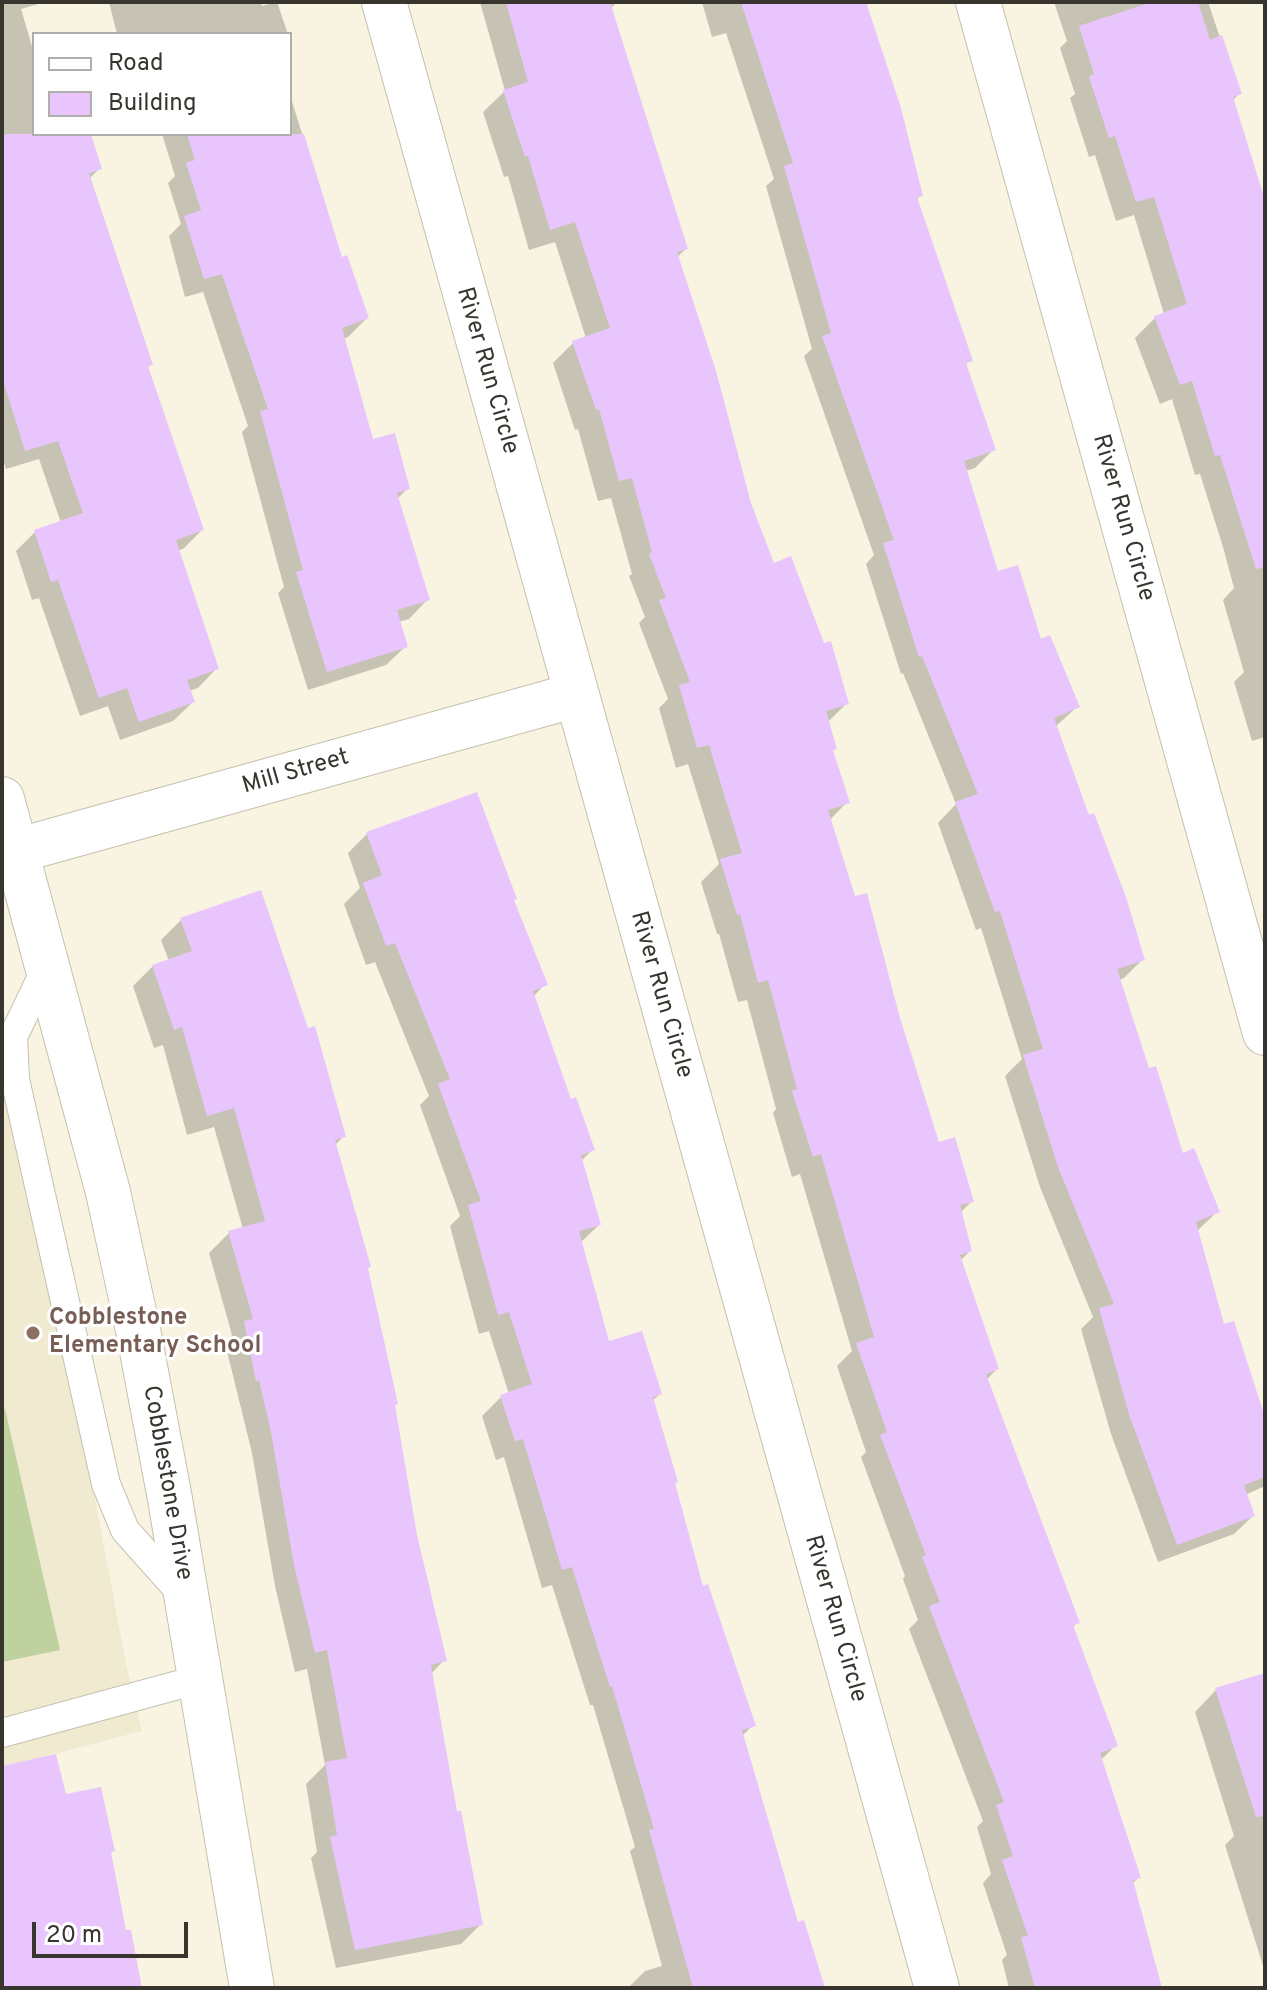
<!DOCTYPE html>
<html>
<head>
<meta charset="utf-8">
<style>
	body { margin:0 }
	#map { position:relative; width:1267px; height:1990px; overflow:hidden; background:#f8f4e1; font-family:Overpass,sans-serif }
	canvas { display:block }
	.frame { position:absolute; inset:0; border:4px solid #37352e; pointer-events:none }
	.legend { position:absolute; left:32px; top:32px; width:260px; height:104px; box-sizing:border-box; background:#fff; border:2px solid #afaeab; margin:0; padding:10px 14px; list-style:none; font-size:24px; color:#37352e }
	.legend li { display:flex; align-items:center; gap:16px; height:40px }
	.legend b { width:40px; border:2px solid #afaeab }
	.scale { position:absolute; left:32px; top:1922px; width:156px; height:36px; box-sizing:border-box; border:4px solid #37352e; border-top:0; padding-left:10px; font-size:24px; line-height:28px; white-space:nowrap; color:#37352e; -webkit-text-stroke:6px #fff; paint-order:stroke }
</style>
</head>
<body>
<div id="map">
<canvas width="1267" height="1990"></canvas>
<div class="frame"></div>
<ul class="legend">
<li><b style="height:10px;background:#fff"></b>Road</li>
<li><b style="height:22px;background:#e9c5fe"></b>Building</li>
</ul>
<div class="scale">20 m</div>
</div>
<script>
const c = document.querySelector('canvas').getContext('2d');
c.lineJoin = 'round';
function fillPath(path, color) { c.fillStyle = color; c.fill(path, 'evenodd'); }
const poly = rows => new Path2D(rows.map(r => 'M' + r).join(''));
function strokePath(path, color, width, dash) { c.strokeStyle = color; c.lineWidth = width; c.lineCap = dash ? 'butt' : 'round'; c.setLineDash(dash || []); c.stroke(path); }
function drawText(font, color, halo, rows, align = 'center') {
  c.font = font + ' Overpass,sans-serif'; c.lineWidth = 6; c.setLineDash([]); c.textBaseline = 'middle'; c.strokeStyle = halo; c.fillStyle = color; for (const [text, x, y, turn = 0] of rows) {
    c.save(); c.translate(x, y); c.rotate((+turn || 0) * Math.PI / 180); c.textAlign = isNaN(turn) ? turn : align; if (halo) c.strokeText(text, 0, 0); c.fillText(text, 0, 0); c.restore();
  }
}
const built = poly([
	[2,1002,126,1664,142,1731,2,1768]
]);
const green = poly([
	[5,1409,60,1650,2,1662,2,1410]
]);
const shadow = poly([
	[2,2,45,2,21,9,34,53,34,134,89,134,100,168,89,179,151,364,147,368,202,530,183,549,177,551,217,668,198,688,189,691,193,702,173,721,120,740,108,706,80,716,39,598,32,600,16,551,35,532,61,523,39,459,6,469,2,456],
	[109,2,261,2,262,6,277,2,288,34,117,34],
	[480,2,617,2,610,9,686,249,677,257,749,504,773,565,847,703,827,723,831,752,847,802,829,821,853,899,899,1019,938,1144,972,1201,960,1213,970,1251,960,1261,997,1369,986,1380,1077,1622,1072,1628,1116,1745,1100,1761,1139,1877,1132,1884,1160,1988,1009,1988,1002,1960,1007,1955,983,1883,991,1874,977,1827,983,1821,909,1629,918,1620,903,1579,905,1576,861,1457,866,1452,837,1366,852,1351,800,1174,792,1177,773,1113,776,1109,747,1000,738,1002,719,934,717,934,701,882,719,864,688,764,676,768,659,708,668,699,639,623,645,617,629,576,632,574,611,498,598,501,578,429,575,430,553,363,574,342,586,338,555,242,529,250,508,176,504,177,483,112,505,91],
	[702,2,864,2,921,195,916,200,970,360,965,365,994,449,975,468,965,471,997,573,1077,707,1055,727,1143,959,1124,978,1119,980,1148,1070,1181,1156,1217,1212,1196,1232,1223,1327,1265,1423,1265,1486,1245,1495,1253,1516,1234,1534,1158,1562,1111,1434,1081,1329,1093,1317,1040,1187,1005,1076,1022,1059,981,928,976,930,938,823,956,804,903,673,901,674,866,564,874,555,804,356,812,349,766,186,774,179,726,33,712,37],
	[1054,2,1208,2,1239,94,1232,101,1265,207,1265,737,1252,741,1234,682,1244,672,1223,600,1234,588,1223,547,1200,474,1195,475,1172,399,1160,404,1135,338,1155,318,1164,314,1134,215,1116,221,1095,155,1089,157,1070,98,1075,94,1060,48,1067,41],
	[290,95,341,259,367,318,348,337,342,339,371,442,407,489,397,499,428,599,409,619,398,622,406,646,386,665,308,690,278,593,284,587,242,432,248,426,203,292,185,297,169,236,181,224,168,183,175,176,162,134,290,134],
	[367,834,512,901,545,984,533,997,570,1102,593,1149,581,1161,599,1225,580,1243,608,1344,660,1394,652,1401,673,1484,702,1588,753,1725,742,1736,814,1988,628,1988,645,1971,662,1966,630,1851,635,1847,593,1705,590,1705,552,1585,542,1588,504,1457,496,1460,482,1416,501,1397,509,1394,489,1331,479,1334,450,1226,460,1216,420,1105,429,1096,375,962,366,965,344,904,360,888,348,853],
	[181,920,344,1136,335,1145,366,1269,394,1406,415,1535,444,1660,431,1674,455,1814,481,1924,461,1944,336,1968,311,1858,317,1852,306,1784,325,1765,307,1669,295,1672,275,1586,252,1453,225,1343,232,1335,209,1253,229,1233,243,1229,214,1127,187,1135,163,1045,154,1048,133,986,153,966,169,961,161,940],
	[1265,1675,1265,1972,1225,1845,1234,1836,1195,1712,1216,1690]
]);
const building = poly([
	[506,2,610,2,688,249,677,252,716,371,751,503,774,563,791,556,824,643,831,641,849,704,826,711,837,749,833,750,850,803,828,810,855,896,867,893,900,1018,939,1142,955,1137,974,1202,960,1205,972,1251,960,1255,999,1369,986,1374,1080,1623,1073,1625,1118,1746,1100,1753,1141,1878,1133,1880,1162,1988,1035,1988,1021,1937,1028,1936,1002,1860,1013,1856,996,1805,1004,1802,929,1606,940,1602,922,1557,926,1555,880,1435,887,1432,856,1343,874,1337,821,1154,813,1157,792,1091,797,1089,768,980,758,983,740,914,737,915,720,859,742,853,709,745,697,748,679,685,690,682,659,600,666,598,649,554,652,552,632,478,619,481,599,409,596,410,572,341,610,328,575,222,550,230,528,156,525,157,503,90,528,82],
	[741,2,866,2,901,108,923,196,917,197,973,361,966,363,996,450,964,461,998,571,1018,565,1041,639,1050,635,1080,707,1054,718,1089,815,1094,813,1126,897,1145,960,1117,969,1149,1068,1156,1066,1183,1153,1194,1148,1220,1212,1196,1222,1224,1324,1234,1321,1265,1417,1265,1477,1244,1485,1255,1516,1177,1545,1129,1414,1099,1308,1114,1304,1058,1167,1023,1055,1043,1049,1000,911,995,912,955,802,978,794,922,656,919,657,883,543,894,540,822,336,831,333,784,166,793,163],
	[1152,2,1198,2,1210,40,1222,35,1242,94,1233,97,1265,200,1265,567,1256,569,1220,455,1215,456,1192,381,1180,385,1154,316,1187,304,1154,197,1136,202,1115,136,1109,138,1089,77,1094,74,1079,26],
	[2,134,91,134,102,169,89,173,153,365,148,366,204,530,176,540,219,669,187,680,195,702,139,722,127,688,99,698,58,580,51,582,34,530,83,513,58,441,25,451,2,377],
	[187,134,304,134,342,257,347,255,369,318,342,328,373,439,395,433,410,489,397,493,430,600,397,610,408,647,327,672,296,572,303,570,260,411,268,409,222,274,204,279,184,216,201,210,186,163,195,160],
	[477,792,517,899,514,900,548,985,533,991,571,1099,576,1097,595,1150,581,1155,601,1225,579,1231,609,1341,642,1331,662,1394,653,1397,678,1482,675,1483,703,1586,708,1584,756,1726,742,1730,798,1922,804,1920,825,1988,693,1988,649,1830,654,1829,612,1686,610,1687,572,1567,562,1570,523,1439,515,1441,500,1395,532,1384,509,1312,498,1315,468,1205,481,1201,438,1084,450,1079,395,943,386,946,363,883,382,875,366,832],
	[261,890,308,1028,315,1026,346,1137,335,1140,371,1267,368,1268,398,1404,395,1405,417,1535,447,1661,431,1665,457,1811,461,1811,483,1925,355,1950,330,1837,337,1835,325,1762,347,1758,327,1650,315,1653,294,1565,271,1432,259,1380,256,1381,244,1321,253,1319,228,1231,265,1221,234,1108,207,1116,182,1027,174,1030,152,965,192,951,180,918],
	[1265,1673,1265,1816,1256,1817,1215,1688],
	[56,1754,66,1794,101,1787,115,1851,111,1852,126,1930,131,1930,142,1988,2,1988,2,1766]
]);
const service = poly([
	[48,964,13,1037,15,1079,106,1484,125,1530,183,1595],
	[2,1733,200,1679]
]);
const minor = poly([
	[384,2,937,1988],
	[978,2,1265,1033],
	[16,851,576,695]
]);
const tertiary = poly([
	[2,799,108,1192,139,1335,170,1499,252,1988]
]);
const markers = [
	[33,1333,8,"#8d6e63"]
];
const streetNames = [
	["River Run Circle",486,371,74],
	["River Run Circle",1122,518,74],
	["Mill Street",296,773,-16],
	["River Run Circle",660,995,74],
	["Cobblestone Drive",166,1483,80],
	["River Run Circle",834,1619,74]
];
const educationNames = [
	["Cobblestone",49,1319],
	["Elementary School",49,1347]
];
fillPath(built, '#efead0');
fillPath(green, '#bed19e');
fillPath(shadow, '#0003');
fillPath(building, '#e9c5fe');
strokePath(service, '#c5c1af', 30);
strokePath(minor, '#c5c1af', 46);
strokePath(tertiary, '#c5c1af', 46);
strokePath(service, '#fff', 28);
strokePath(minor, '#fff', 44);
strokePath(tertiary, '#fff', 44);
for (const [x, y, r, color] of markers) { const dot = new Path2D(); dot.arc(x, y, r, 0, 2 * Math.PI); c.fillStyle = color; c.fill(dot); strokePath(dot, '#fff', 3); }
drawText('24px', '#37352e', '#fff', streetNames);
drawText('bold 24px', '#785e54', '#fff', educationNames, 'left');
</script>
</body>
</html>
